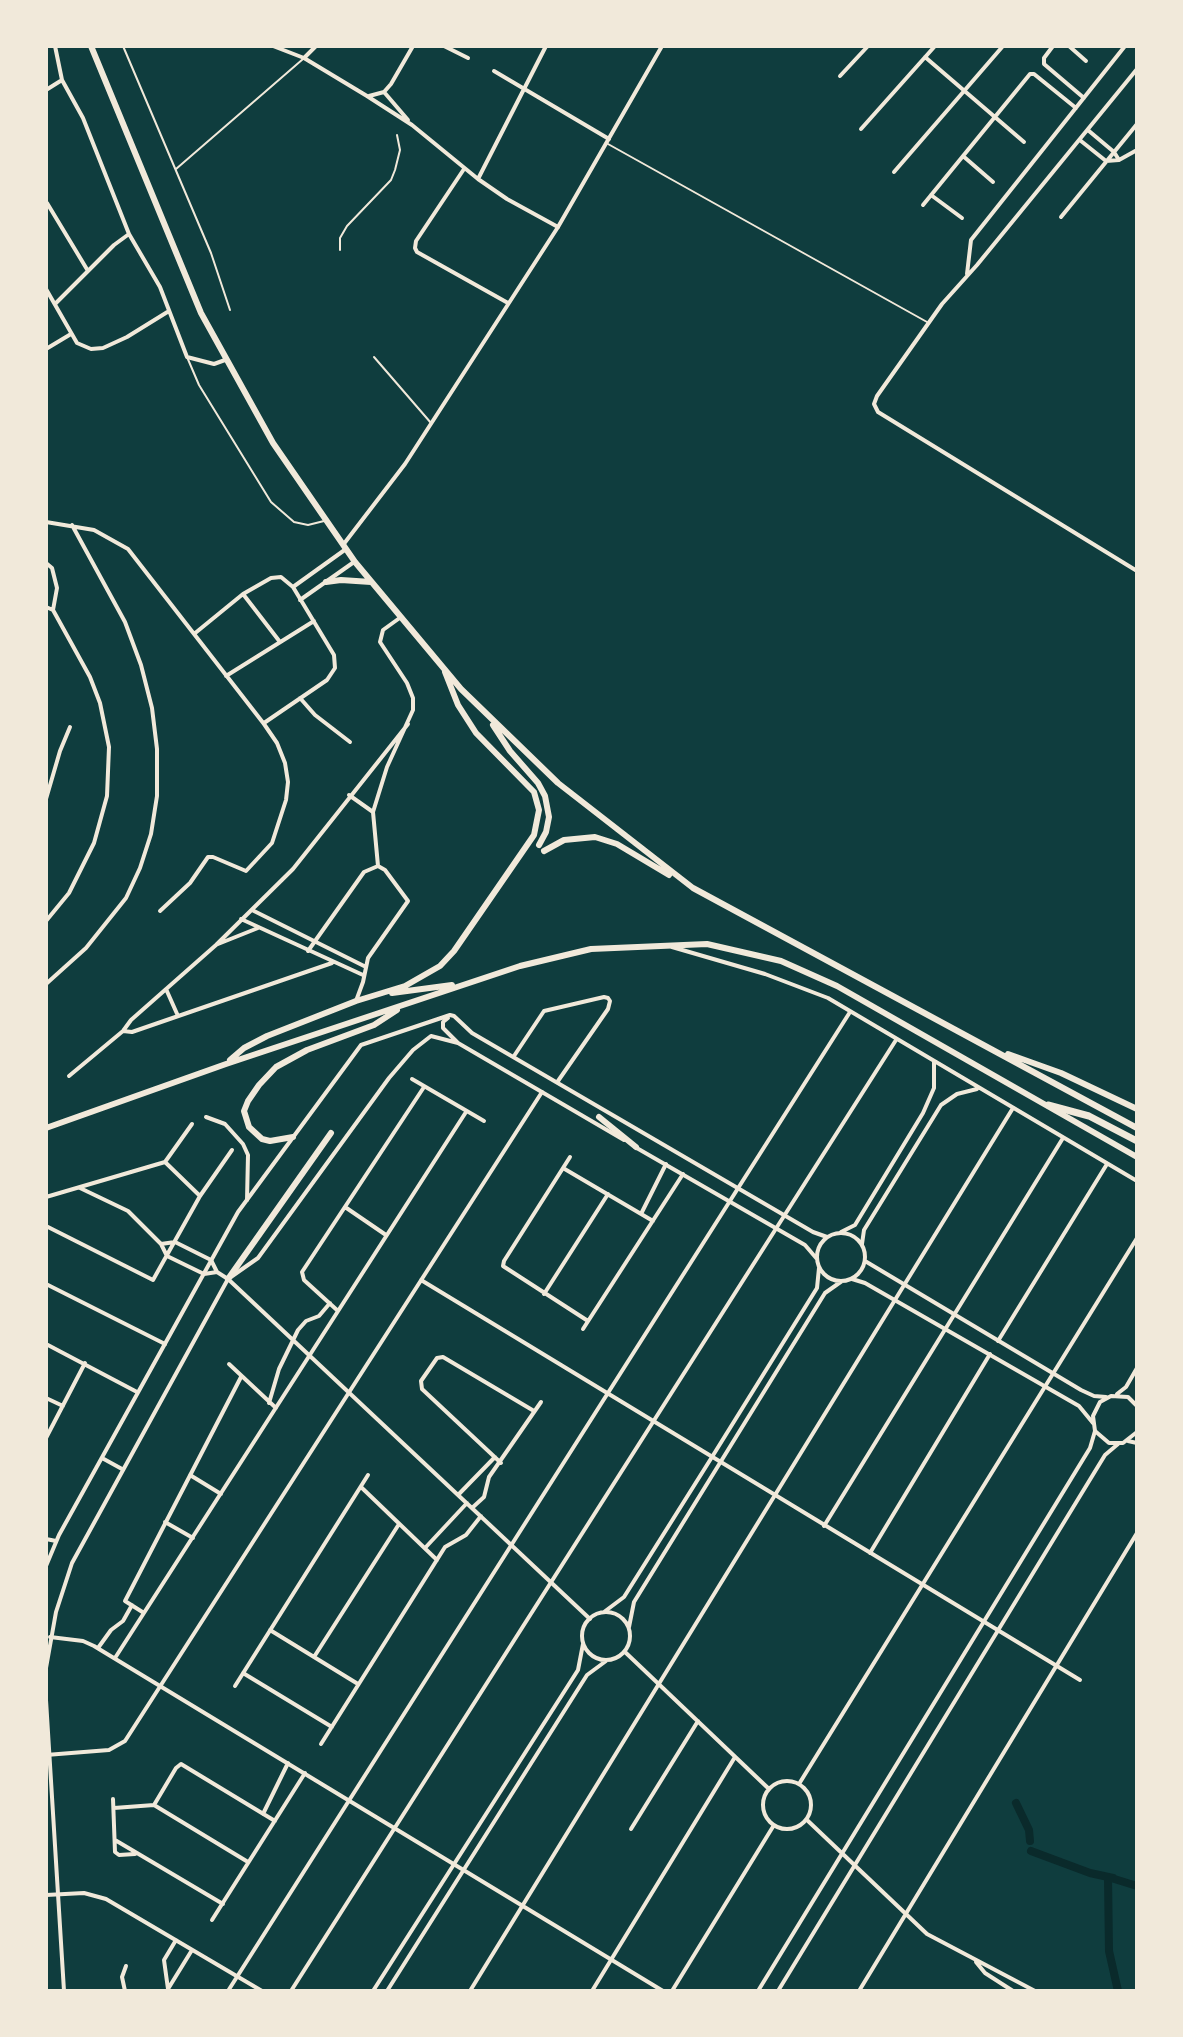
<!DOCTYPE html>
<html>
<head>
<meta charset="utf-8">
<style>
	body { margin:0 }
	#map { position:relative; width:1183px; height:2037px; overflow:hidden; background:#0f3d3e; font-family:Ubuntu,sans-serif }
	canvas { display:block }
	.frame { position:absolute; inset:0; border:48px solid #f1e9da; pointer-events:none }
</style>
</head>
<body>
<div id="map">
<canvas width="1183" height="2037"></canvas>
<div class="frame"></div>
</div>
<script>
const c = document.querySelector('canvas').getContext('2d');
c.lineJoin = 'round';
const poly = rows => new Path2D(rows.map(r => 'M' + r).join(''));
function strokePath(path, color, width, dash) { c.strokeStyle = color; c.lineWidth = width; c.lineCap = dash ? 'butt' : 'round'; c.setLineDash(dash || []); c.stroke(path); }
const canal = poly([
	[1016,1803,1029,1830,1030,1841],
	[1031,1851,1090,1873,1113,1878],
	[1118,1991,1109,1951,1108,1877,1137,1886]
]);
const service = poly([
	[123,46,211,253,230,310],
	[608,144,927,322],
	[176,169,303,59],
	[340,250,340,238,347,226,391,180,395,170,400,150,397,135],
	[187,357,199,385,271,502,294,522,308,525,324,521],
	[374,357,431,423]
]);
const minor = poly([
	[55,46,62,80,83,118,129,234,160,287,187,357,214,364,225,360],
	[273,46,304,58,367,96,412,125,478,179,507,199,558,227],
	[444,46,468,58],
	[1053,46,1044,58,1044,64,1084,98],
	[1069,46,1086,61],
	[925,57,1024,142],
	[304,58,316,46],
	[1137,69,977,265,942,304,877,396,874,404,878,412,1137,571],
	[494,71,609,139],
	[840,76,868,46],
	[46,90,62,80],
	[384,92,408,120],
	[369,96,384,92,391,84,413,46],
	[861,129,935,46],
	[1089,131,1114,152,1119,160],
	[1081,141,1106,161,1119,160,1137,150],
	[963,156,993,182],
	[464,169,416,241,415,248,417,252,508,303],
	[894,172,1003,46],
	[478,179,546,46],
	[931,195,962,218],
	[47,203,88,271],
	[923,205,1030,74,1034,74,1076,108],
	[1061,217,1137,124],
	[967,274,971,240,1125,46],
	[46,289,77,343,91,349,103,348,127,337,169,311],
	[55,304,114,245,129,234],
	[46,349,71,334],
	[46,522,94,530,128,549,264,724,277,743,285,763,288,782,286,800,272,843,246,871,213,857,208,857,190,883,160,911],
	[46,563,52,568,57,588,53,610],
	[293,587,346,549],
	[243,594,280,642],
	[300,600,354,562],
	[46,607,53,610,90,677,100,703,109,747,107,796,94,843,69,893,46,921],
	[194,634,243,594,271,578,281,577,293,587,334,655,335,668,327,680,264,723],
	[46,653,46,656],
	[226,676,314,621],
	[300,698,315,715,350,742],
	[349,795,373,812],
	[46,799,60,751,70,727],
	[252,910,364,966],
	[241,919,363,975],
	[218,944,258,928],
	[308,951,364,872,378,866],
	[46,984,86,948,126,898,140,868,151,834,157,796,157,749,152,708,141,665,125,622,72,525],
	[166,989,178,1016],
	[356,1001,363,982,368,958,408,901,385,870,378,866,373,812,387,767,413,710,413,698,407,683,380,642,383,630,401,617],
	[123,1031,132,1032,332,963],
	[514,1056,544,1011,604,997,608,998,610,1001,608,1009,558,1081],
	[69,1076,123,1031,131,1020,216,945,293,869,408,724],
	[412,1079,484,1121],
	[206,1117,225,1124,243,1144,248,1155,247,1200],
	[570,1157,504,1261,503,1266,588,1321],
	[165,1162,200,1196],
	[563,1168,653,1221],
	[80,1188,128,1211,161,1244,167,1256,204,1274,217,1272],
	[46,1197,165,1162,192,1124],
	[345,1207,386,1235],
	[641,1214,666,1164],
	[46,1226,153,1280,200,1196,232,1150],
	[161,1244,175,1242,211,1260,217,1272,228,1279,590,1619],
	[421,1280,1080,1680],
	[46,1284,165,1344],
	[544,1294,608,1194],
	[338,1311,304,1280,302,1272,424,1087],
	[583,1329,683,1174],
	[998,1341,1107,1164],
	[46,1344,137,1392],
	[229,1364,276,1408],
	[46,1398,63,1406],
	[269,1403,279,1369,298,1330,306,1321,319,1316,330,1303],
	[46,1438,85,1363],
	[1128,1441,1137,1443],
	[501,1463,422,1389,421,1381,437,1358,443,1357,534,1411],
	[190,1475,221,1494],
	[361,1487,437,1560],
	[458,1495,495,1457],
	[472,1508,484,1497,489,1477,541,1402],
	[165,1522,193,1538],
	[824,1526,1063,1138],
	[46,1539,56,1541],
	[425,1548,467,1503],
	[870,1553,990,1354],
	[144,1613,125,1601,241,1377],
	[270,1630,358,1684],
	[50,1637,83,1641,94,1646,663,1991],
	[98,1648,111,1630,123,1621,132,1605],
	[625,1652,769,1789],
	[314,1657,399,1524],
	[115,1658,466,1112],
	[243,1673,332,1727],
	[235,1686,368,1475],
	[321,1744,445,1547,466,1535,481,1516],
	[46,1755,109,1750,125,1741,542,1092],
	'763 1805a24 24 0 1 1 48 0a24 24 0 1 1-48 0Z',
	[799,1784,1137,1238],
	[113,1799,115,1852,119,1855,135,1854],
	[154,1805,176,1768,181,1764,275,1821],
	[154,1805,248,1862],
	[114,1808,154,1805],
	[263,1814,288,1763],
	[807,1820,927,1934,1035,1991],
	[631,1829,698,1721],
	[115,1840,223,1904],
	[46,1895,84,1893,106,1899,262,1991],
	[212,1920,305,1773],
	[976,1962,985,1973,1013,1991],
	[168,1989,164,1960,176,1940],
	[168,1989,192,1950],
	[125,1991,122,1977,126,1966],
	[228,1991,850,1012],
	[291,1991,896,1040],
	[470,1991,1013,1108],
	[592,1991,735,1757],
	[672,1991,774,1825],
	[758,1991,1090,1448,1095,1431],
	[778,1991,1105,1455,1118,1444],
	[859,1991,1137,1533]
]);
const tertiary = poly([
	[343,545,405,464,558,227,662,46],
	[672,947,765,974,828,998,1137,1181],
	[454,1016,472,1033,813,1232,827,1237],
	[448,1018,443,1022,443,1028,458,1043,624,1140],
	[635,1147,805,1245,817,1259],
	[841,1232,855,1225,923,1113,934,1088,934,1062],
	'817 1257a24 24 0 1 1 48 0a24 24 0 1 1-48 0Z',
	[862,1244,864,1230,941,1105,957,1094,977,1089],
	[865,1261,1081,1390,1094,1396,1106,1397],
	[852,1279,865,1283,1079,1406,1093,1423],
	[1117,1394,1126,1387,1137,1368],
	[1137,1406,1128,1397,1111,1396,1100,1402,1093,1416,1095,1431,1109,1443,1123,1443,1137,1432],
	[102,1458,122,1469],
	[46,1566,59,1535,238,1212,361,1045,450,1015,454,1016],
	'582 1636a24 24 0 1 1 48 0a24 24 0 1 1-48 0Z',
	[604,1612,624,1597,712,1457,817,1288,819,1268],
	[629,1627,634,1602,825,1293,842,1281],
	[46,1668,56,1612,72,1563,228,1279,258,1258,389,1078,413,1050,431,1036,458,1043],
	[46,1700,64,1991],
	[373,1991,578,1670,583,1644],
	[387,1991,587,1675,606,1661]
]);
const trunk = poly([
	[91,46,201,313,273,443,355,562,461,689,558,783,693,888,1137,1128],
	[326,582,341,580,371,582],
	[493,725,510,751,538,783,545,796,549,817,546,832,539,845],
	[544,851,564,840,595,837,617,844,669,875],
	[392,993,452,985],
	[1008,1054,1061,1073,1137,1109],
	[230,1060,244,1048,267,1036,356,1001,405,986,440,966,454,951,534,835,539,810,534,792,476,733,458,705,445,672],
	[599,1117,636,1147],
	[46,1128,226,1064,520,966,591,949,707,944,781,961,837,986,1137,1157],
	[293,1137,270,1141,262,1139,249,1127,244,1111,248,1101,259,1085,276,1067,307,1050,374,1025,397,1010],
	[228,1279,331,1133]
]);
const motorway = poly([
	[1048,1105,1089,1116,1137,1141]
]);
strokePath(canal, '#0a2a2b', 8);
strokePath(service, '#f1e9da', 2);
strokePath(minor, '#f1e9da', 4);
strokePath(tertiary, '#f1e9da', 4);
strokePath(trunk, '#f1e9da', 6);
strokePath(motorway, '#f1e9da', 7);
</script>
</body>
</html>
